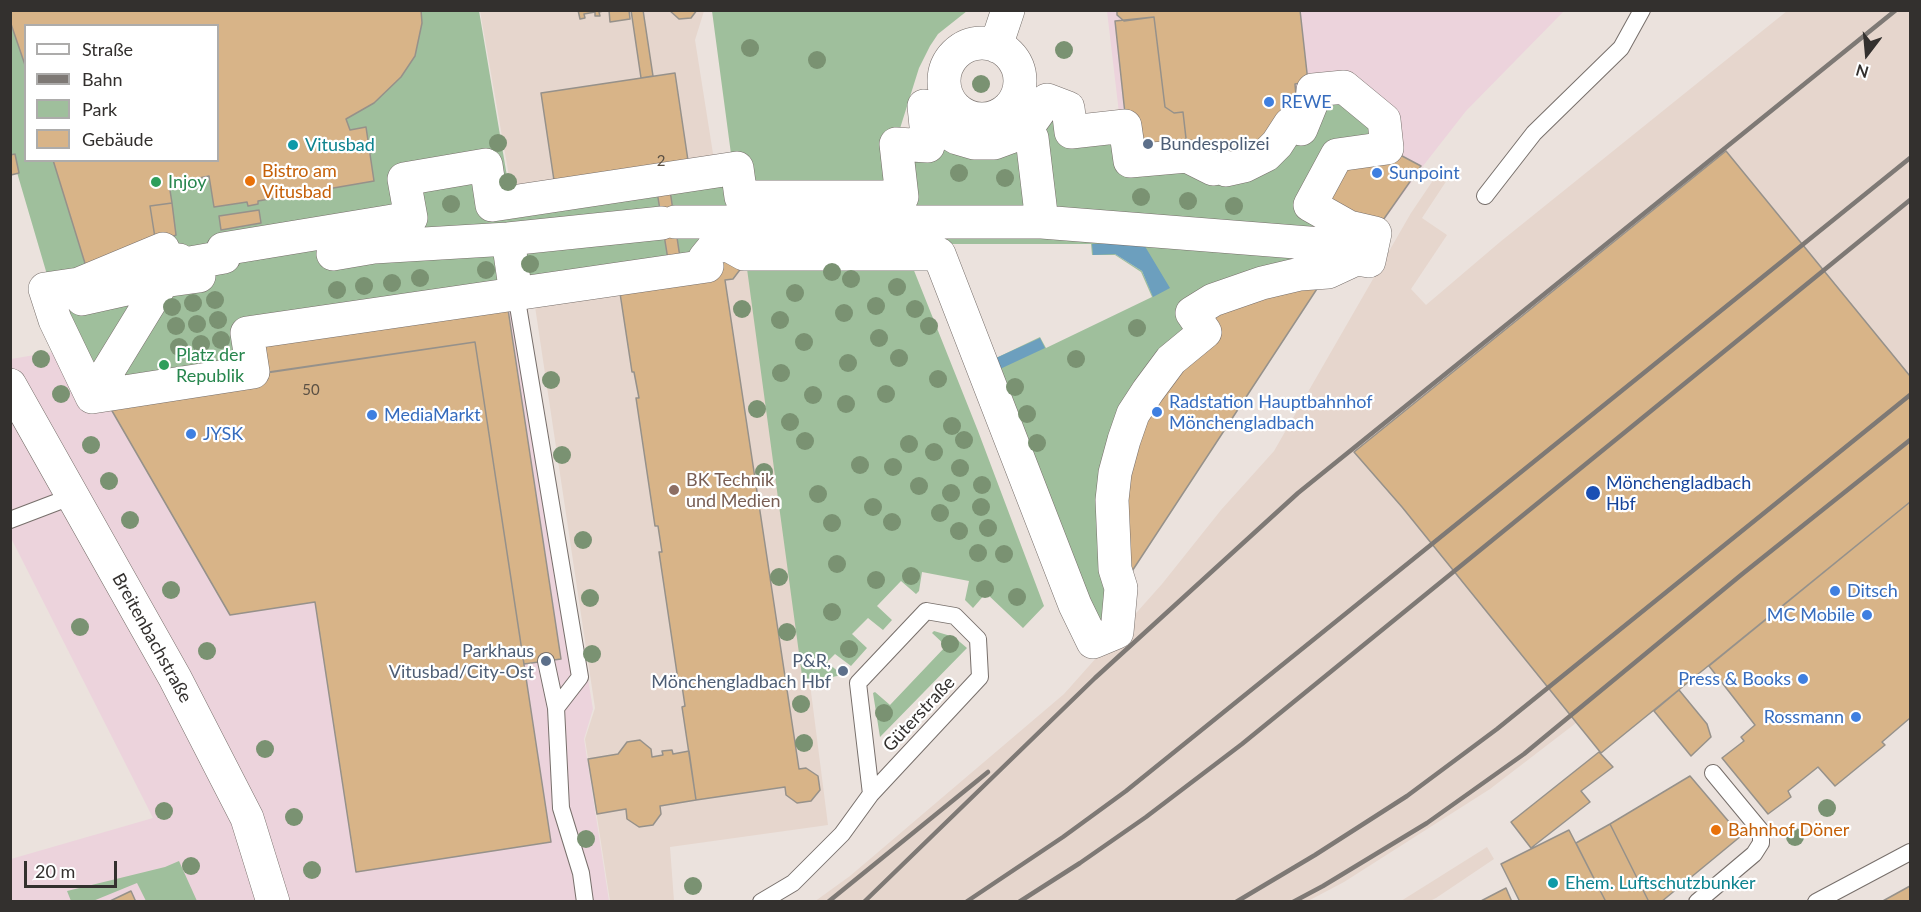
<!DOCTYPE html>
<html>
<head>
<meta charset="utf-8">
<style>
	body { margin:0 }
	#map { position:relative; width:1921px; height:912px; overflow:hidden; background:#ebe2dd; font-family:Lato,sans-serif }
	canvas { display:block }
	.frame { position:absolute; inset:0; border:12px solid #33302e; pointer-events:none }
	.legend { position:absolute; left:24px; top:24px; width:195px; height:138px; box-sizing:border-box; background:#fff; border:2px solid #adacab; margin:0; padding:8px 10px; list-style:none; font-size:18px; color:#33302e }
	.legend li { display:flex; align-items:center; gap:12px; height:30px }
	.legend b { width:30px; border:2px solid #adacab }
	.north { position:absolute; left:1837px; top:24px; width:60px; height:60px; -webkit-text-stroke:4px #fff; paint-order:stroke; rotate:196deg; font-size:16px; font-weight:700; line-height:24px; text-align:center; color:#33302e }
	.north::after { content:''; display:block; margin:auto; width:21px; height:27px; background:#33302e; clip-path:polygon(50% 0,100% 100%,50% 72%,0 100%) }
	.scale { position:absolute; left:24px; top:861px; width:93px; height:27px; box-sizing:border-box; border:3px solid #33302e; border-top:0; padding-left:8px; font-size:18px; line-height:21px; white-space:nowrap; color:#33302e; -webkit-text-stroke:4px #fff; paint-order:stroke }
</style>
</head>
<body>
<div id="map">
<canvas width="1921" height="912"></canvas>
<div class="frame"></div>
<ul class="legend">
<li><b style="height:8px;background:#fff"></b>Straße</li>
<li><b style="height:8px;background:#7e7975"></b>Bahn</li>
<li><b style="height:16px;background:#9fbf9c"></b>Park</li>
<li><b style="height:16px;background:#d8b488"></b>Gebäude</li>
</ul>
<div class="north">N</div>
<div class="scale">20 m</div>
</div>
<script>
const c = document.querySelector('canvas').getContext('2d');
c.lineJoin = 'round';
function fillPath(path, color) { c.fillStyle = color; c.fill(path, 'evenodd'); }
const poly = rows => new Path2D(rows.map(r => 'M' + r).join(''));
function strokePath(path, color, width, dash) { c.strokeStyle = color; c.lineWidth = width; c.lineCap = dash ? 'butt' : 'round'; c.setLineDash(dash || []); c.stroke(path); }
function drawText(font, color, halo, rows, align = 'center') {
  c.font = font + ' Lato,sans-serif'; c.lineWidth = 4.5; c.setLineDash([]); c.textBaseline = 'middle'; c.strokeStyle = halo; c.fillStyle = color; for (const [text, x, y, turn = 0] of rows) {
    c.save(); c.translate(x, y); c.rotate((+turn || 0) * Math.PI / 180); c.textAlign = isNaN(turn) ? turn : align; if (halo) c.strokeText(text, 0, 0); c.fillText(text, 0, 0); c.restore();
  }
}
const commercial = poly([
	[1107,11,1564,11,1466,111,1423,166,1375,233,1125,164],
	[520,274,593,709,584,739,609,901,11,901,11,859,153,818,11,538,11,359]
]);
const built = poly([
	[480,11,704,11,695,40,727,242,755,253,828,825,670,847,674,901,610,901,585,739,595,708,530,273,513,199],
	[1787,11,1910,11,1910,452,1576,723,1490,789,1344,882,1308,901,814,902,850,876,1064,694,1162,584,1221,510,1274,451,1411,213,1438,173,1447,180,1422,218,1447,235,1411,289,1426,305,1500,242],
	[1487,847,1494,859,1436,898,1430,901,1401,901]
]);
const green = poly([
	[11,10,479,11,511,200,733,169,712,11,967,11,938,34,930,46,919,68,897,138,974,143,1047,100,1071,132,1125,126,1130,161,1313,90,1384,120,1349,227,1300,274,1121,588,1093,642,940,254,909,258,978,431,1044,606,1023,628,986,593,973,608,965,600,969,581,922,572,919,591,916,594,901,581,877,606,892,620,883,630,868,618,852,634,867,648,851,666,835,654,827,662,842,675,803,683,745,254,247,333,253,372,92,397,48,278,11,152],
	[26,26,218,26,218,160,26,160],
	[1143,243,1153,296,1142,271,1115,254],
	[952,244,1091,244,1092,255,1115,255,1141,272,1152,297,1046,348,1040,337,996,358],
	[934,631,954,637,967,648,880,737,873,693,875,692,890,705,946,646,932,633],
	[179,861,197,901,146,901,137,883,93,901,71,901,67,891,165,867]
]);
const water = poly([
	[1143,243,1170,288,1153,297,1142,271,1115,254,1093,255,1092,244],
	[1040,338,1045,348,1000,369,996,358]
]);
const building = poly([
	[10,10,421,10,422,23,415,56,401,77,374,103,346,119,350,130,366,127,374,181,258,201,258,204,248,206,247,202,214,207,209,176,169,184,172,203,150,206,156,244,88,273,53,160,218,160,218,26,26,26,26,68,10,21,10,10],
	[578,10,607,10,599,12,600,16,595,16,595,12,584,14,585,18,580,19,578,10],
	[609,10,629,10,630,19,610,22,609,10],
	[631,10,643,10,653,76,641,78,631,10],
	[669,10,697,10,691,18,679,19,669,10],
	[1117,10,1300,10,1308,82,1295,84,1296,96,1312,102,1266,155,1188,156,1183,112,1174,113,1165,107,1154,17,1124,21,1117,15,1117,10],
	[1154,17,1165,107,1174,113,1183,112,1188,156,1130,160,1115,21,1154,17],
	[675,73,690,174,556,194,541,93,675,73],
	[1387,148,1421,166,1374,233,1310,205,1337,155,1387,148],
	[1726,151,1910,376,1910,502,1601,753,1402,507,1354,452,1726,151],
	[15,154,19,173,11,175,10,155,15,154],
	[668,177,682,271,670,272,655,179,668,177],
	[172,203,176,235,156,244,150,206,172,203],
	[259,210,261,223,221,230,219,216,259,210],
	[739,253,742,267,733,279,725,280,799,769,806,768,818,776,820,790,811,801,797,803,786,795,785,787,696,800,682,707,685,706,681,679,678,680,659,552,662,552,658,526,655,526,636,398,639,398,634,372,632,372,618,280,739,253],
	[1328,272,1121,588,1133,414,1213,300,1328,272],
	[506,296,561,659,524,664,475,342,255,374,250,336,506,296],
	[475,342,551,842,356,872,315,602,230,615,104,397,475,342],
	[1910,502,1910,718,1882,742,1885,745,1835,786,1818,767,1788,791,1791,797,1768,814,1722,758,1744,741,1741,737,1755,725,1709,666,1910,502],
	[1679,690,1707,724,1711,737,1691,756,1654,711,1679,690],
	[640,740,651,749,652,757,663,755,662,751,672,750,673,754,689,751,696,800,660,806,661,814,653,825,639,827,627,819,626,809,597,814,588,759,618,754,627,742,640,740],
	[1599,752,1613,767,1581,791,1590,802,1531,848,1511,822,1599,752],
	[1690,776,1741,836,1661,902,1649,902,1610,824,1690,776],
	[1610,824,1649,902,1606,902,1576,843,1610,824],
	[1569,830,1606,902,1520,902,1501,864,1569,830],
	[1910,886,1910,902,1881,902,1910,886],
	[1506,888,1512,902,1479,902,1506,888],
	[131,891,136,902,108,902,131,891]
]);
const lane = poly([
	[1485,196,1534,133,1621,48,1642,10],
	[517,300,580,677,556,708],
	[10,520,73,496],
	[546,661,556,708,561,808,581,873,585,902],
	[761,902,793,883,842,834,871,794,980,677,978,639,955,616,926,611,858,683,871,794],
	[1697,902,1754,854,1761,843,1761,831,1713,773],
	[1816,902,1910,852]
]);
const street = poly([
	'944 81a38 38 0 1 1 76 0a38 38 0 1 1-76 0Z',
	[996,46,1008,10],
	[1344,87,1384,120,1387,148,1337,155,1310,205,1349,227,1375,233,1369,261,1356,259,1328,272,1300,274,1262,283,1213,300,1192,313,1205,332,1171,360,1148,391,1133,414,1124,440,1115,473,1112,500,1115,569,1121,588,1117,632,1093,642,1075,605,939,254,744,254,728,245,714,247,705,258,707,266,247,333,253,372,92,397,55,320,45,289,79,284,163,249,165,262,179,260,179,265,224,257,223,249,411,218,404,179,486,165,492,205,737,168,741,197,902,197,896,144,928,146,924,106,942,129,957,138,974,143,994,143,1013,136,1027,128,1047,100,1068,108,1071,132,1125,126,1130,161,1187,156,1213,169,1225,167,1226,170,1244,166,1266,155,1277,144,1290,124,1301,129,1312,102,1313,90,1344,87],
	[1032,138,1042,222],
	[675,222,1042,222,1372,248],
	[508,239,516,294],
	[333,254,374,247,508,239,662,223],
	[82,299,163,281,199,276],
	[92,397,163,281]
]);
const secondary = poly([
	[10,385,175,678,247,818,273,902]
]);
const rail = poly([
	[828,902,988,772],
	[864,902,1095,678,1298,493,1896,10],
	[966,902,1063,837,1126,791,1910,158],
	[1019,902,1080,863,1146,817,1242,744,1910,200],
	[1236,902,1315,855,1407,796,1497,729,1910,395],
	[1293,902,1323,886,1427,823,1524,754,1741,575,1910,440]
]);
const trees = [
	[750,48],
	[1064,50],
	[817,60],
	[981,84],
	[498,143],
	[959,173],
	[1005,178],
	[508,182],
	[1141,197],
	[1188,201],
	[451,204],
	[1234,206],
	[530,264],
	[486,270],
	[832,272],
	[420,278],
	[851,279],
	[392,283],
	[364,286],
	[897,287],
	[337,290],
	[795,293],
	[215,300],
	[193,303],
	[876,306],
	[172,307],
	[742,309],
	[915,309],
	[844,313],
	[218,320],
	[780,320],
	[197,324],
	[176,326],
	[929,326],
	[1137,328],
	[879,338],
	[221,340],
	[804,342],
	[201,344],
	[179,347],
	[899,358],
	[41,359],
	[1076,359],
	[848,363],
	[781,373],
	[938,379],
	[551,380],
	[1015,387],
	[61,394],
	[886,394],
	[813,395],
	[846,404],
	[757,409],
	[1027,414],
	[790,422],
	[952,426],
	[964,440],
	[805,441],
	[1037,443],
	[909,444],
	[91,445],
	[934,452],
	[562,455],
	[860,465],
	[893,467],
	[960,468],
	[764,472],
	[109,481],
	[982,485],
	[919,486],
	[951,493],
	[818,494],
	[873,507],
	[981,507],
	[940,513],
	[130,520],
	[892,522],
	[832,523],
	[988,528],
	[959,531],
	[583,540],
	[978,553],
	[1004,554],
	[837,564],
	[911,576],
	[779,577],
	[876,580],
	[985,589],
	[171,590],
	[1017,597],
	[590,598],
	[832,612],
	[80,627],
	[787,632],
	[950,644],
	[849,649],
	[207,651],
	[592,654],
	[801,704],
	[884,713],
	[804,743],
	[265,749],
	[1827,808],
	[164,811],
	[294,817],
	[1795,837],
	[586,839],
	[191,866],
	[312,870],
	[693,886]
];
const markers = [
	[1269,102,6,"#3f7fe0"],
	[1148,144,6,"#5c6f8a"],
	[293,145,6,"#0f9aa8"],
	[1377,173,6,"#3f7fe0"],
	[250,181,6,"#e8710a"],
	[156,182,6,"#2e9e5b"],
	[164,365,6,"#2e9e5b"],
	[1157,412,6,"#3f7fe0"],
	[372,415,6,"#3f7fe0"],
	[191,434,6,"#3f7fe0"],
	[674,490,6,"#8d6e63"],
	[1593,493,8,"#1a4fb4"],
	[1835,591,6,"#3f7fe0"],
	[1867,615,6,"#3f7fe0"],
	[546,661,6,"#5c6f8a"],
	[843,671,6,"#5c6f8a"],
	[1803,679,6,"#3f7fe0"],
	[1856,717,6,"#3f7fe0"],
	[1716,830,6,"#e8710a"],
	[1553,883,6,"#0f9aa8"]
];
const numberNames = [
	["2",661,161],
	["50",311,390]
];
const shopNames = [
	["REWE",1281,102],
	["Sunpoint",1389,173],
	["Radstation Hauptbahnhof",1169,402],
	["Mönchengladbach",1169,423],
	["MediaMarkt",384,415],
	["JYSK",203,434],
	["Ditsch",1847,591],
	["MC Mobile",1855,615,"right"],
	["Press & Books",1791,679,"right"],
	["Rossmann",1844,717,"right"]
];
const serviceNames = [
	["Bundespolizei",1160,144,"left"],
	["Parkhaus",534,651],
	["Vitusbad/City-Ost",534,672],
	["P&R,",831,661],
	["Mönchengladbach Hbf",831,682]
];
const cultureNames = [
	["Vitusbad",305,145],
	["Ehem. Luftschutzbunker",1565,883]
];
const foodNames = [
	["Bistro am",262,171],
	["Vitusbad",262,192],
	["Bahnhof Döner",1728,830]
];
const leisureNames = [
	["Injoy",168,182],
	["Platz der",176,355],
	["Republik",176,376]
];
const educationNames = [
	["BK Technik",686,480],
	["und Medien",686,501]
];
const transitNames = [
	["Mönchengladbach",1606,483],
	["Hbf",1606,504]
];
const streetNames = [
	["Breitenbachstraße",152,638,61],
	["Güterstraße",919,714,-47]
];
fillPath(commercial, '#ecd3dc');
fillPath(built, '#e6d6cd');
fillPath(green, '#9fbf9c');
fillPath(water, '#6c9fbe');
fillPath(building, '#d8b488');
strokePath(building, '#96918a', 1.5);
strokePath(lane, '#776f6b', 18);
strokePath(street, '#776f6b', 34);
strokePath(secondary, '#776f6b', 34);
strokePath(lane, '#fff', 16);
strokePath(street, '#fff', 33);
strokePath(secondary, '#fff', 33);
strokePath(rail, '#7e7975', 4.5);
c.fillStyle = '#7a9272';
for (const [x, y] of trees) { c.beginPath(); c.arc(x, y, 9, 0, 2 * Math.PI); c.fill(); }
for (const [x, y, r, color] of markers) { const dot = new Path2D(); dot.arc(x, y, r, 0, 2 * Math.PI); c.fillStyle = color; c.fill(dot); strokePath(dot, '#fff', 2); }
drawText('15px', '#5c5144', null, numberNames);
drawText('18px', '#366cbe', '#fff', shopNames, 'left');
drawText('18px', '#4e5e75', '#fff', serviceNames, 'right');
drawText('18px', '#0d838f', '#fff', cultureNames, 'left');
drawText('18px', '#c56008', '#fff', foodNames, 'left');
drawText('18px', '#27864d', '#fff', leisureNames, 'left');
drawText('18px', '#785e54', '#fff', educationNames, 'left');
drawText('18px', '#164399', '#fff', transitNames, 'left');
drawText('18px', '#33302e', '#fff', streetNames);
</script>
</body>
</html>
